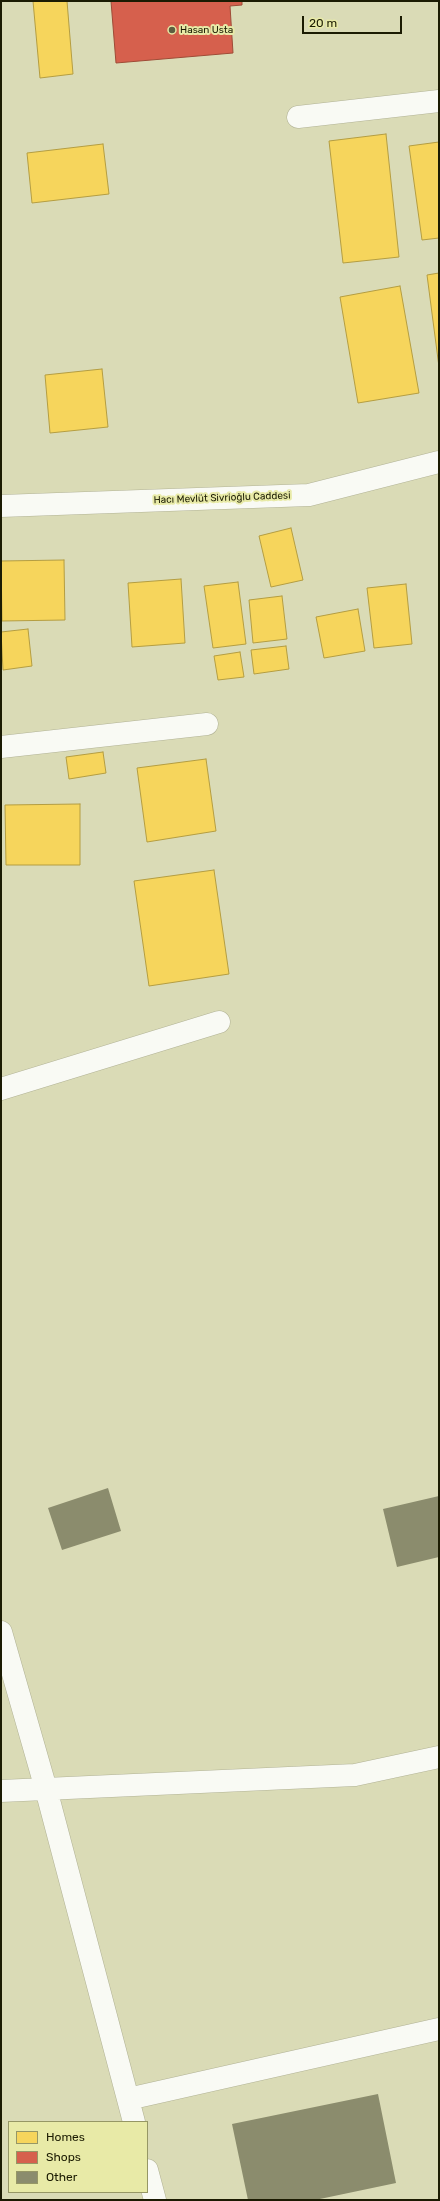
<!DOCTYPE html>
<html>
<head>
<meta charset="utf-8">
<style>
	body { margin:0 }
	#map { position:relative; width:440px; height:2201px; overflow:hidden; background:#dadbb6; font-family:Rubik,sans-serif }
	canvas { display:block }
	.frame { position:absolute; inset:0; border:2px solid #1b1b02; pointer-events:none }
	.legend { position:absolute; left:8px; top:2121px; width:140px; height:72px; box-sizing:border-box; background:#e8eaa7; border:1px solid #969765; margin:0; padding:5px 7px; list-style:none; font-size:12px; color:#1b1b02 }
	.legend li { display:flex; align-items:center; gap:8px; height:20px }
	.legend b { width:20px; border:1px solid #969765 }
	.scale { position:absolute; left:302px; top:16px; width:100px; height:18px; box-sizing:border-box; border:2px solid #1b1b02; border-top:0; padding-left:5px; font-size:12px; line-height:14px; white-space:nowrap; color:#1b1b02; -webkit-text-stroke:3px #e8eaa7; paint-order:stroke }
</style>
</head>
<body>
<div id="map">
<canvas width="440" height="2201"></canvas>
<div class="frame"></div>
<ul class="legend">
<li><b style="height:11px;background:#f6d55c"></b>Homes</li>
<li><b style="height:11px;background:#d6604d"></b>Shops</li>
<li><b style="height:11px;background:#8b8c6d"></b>Other</li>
</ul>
<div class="scale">20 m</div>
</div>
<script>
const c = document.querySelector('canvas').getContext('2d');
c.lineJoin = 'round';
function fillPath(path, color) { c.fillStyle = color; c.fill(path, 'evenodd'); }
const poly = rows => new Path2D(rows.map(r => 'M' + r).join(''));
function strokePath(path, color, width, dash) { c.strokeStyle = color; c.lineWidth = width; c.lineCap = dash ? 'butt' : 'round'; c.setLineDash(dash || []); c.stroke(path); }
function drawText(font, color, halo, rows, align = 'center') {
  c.font = font + ' Rubik,sans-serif'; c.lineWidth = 4; c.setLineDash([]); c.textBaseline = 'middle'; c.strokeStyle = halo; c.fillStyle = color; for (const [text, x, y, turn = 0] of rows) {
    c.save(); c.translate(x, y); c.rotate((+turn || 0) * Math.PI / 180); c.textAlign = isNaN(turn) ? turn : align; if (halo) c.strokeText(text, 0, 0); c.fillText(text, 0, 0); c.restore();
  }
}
const homes = poly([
	[33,1,67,1,73,74,40,78,33,1],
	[386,134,399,257,343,263,329,141,386,134],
	[439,142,439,238,422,240,409,146,439,142],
	[103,144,109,194,32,203,27,153,103,144],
	[439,273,439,367,427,275,439,273],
	[400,286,419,393,358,403,340,297,400,286],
	[102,369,108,427,50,433,45,375,102,369],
	[291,528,303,580,271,587,259,536,291,528],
	[64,560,65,620,2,621,1,561,64,560],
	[181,579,185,643,132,647,128,583,181,579],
	[238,582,246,644,213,648,204,586,238,582],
	[406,584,412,644,374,648,367,588,406,584],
	[282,596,287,639,253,643,249,600,282,596],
	[358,609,365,651,324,658,316,617,358,609],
	[28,629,32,666,3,670,1,632,28,629],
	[286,646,289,669,254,674,251,650,286,646],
	[240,652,244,677,218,680,214,656,240,652],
	[103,752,106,773,69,779,66,757,103,752],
	[206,759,216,831,147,842,137,768,206,759],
	[80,804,80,865,6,865,5,805,80,804],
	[214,870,229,974,149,986,134,881,214,870]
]);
const shops = poly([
	[111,1,242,1,242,5,230,6,233,53,116,63,111,1]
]);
const building = poly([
	[108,1488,121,1531,62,1550,48,1508],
	[439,1496,439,1557,397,1567,383,1509],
	[378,2094,396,2183,315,2200,248,2200,232,2124]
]);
const minor = poly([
	[298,117,439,101],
	[1,747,207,724],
	[1,1089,219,1022],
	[1,1632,46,1789,134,2122],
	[1,1791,355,1775,439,1757],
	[128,2099,439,2029],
	[147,2170,155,2200]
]);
const tertiary = poly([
	[1,506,309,495,439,462]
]);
const markers = [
	[172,30,4,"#5e5e41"]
];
const poiNames = [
	["Hasan Usta",180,30]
];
const streetNames = [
	["Hacı Mevlüt Sivrioğlu Caddesi",222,498,-2]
];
fillPath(homes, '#f6d55c');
strokePath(homes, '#b49d41', 1);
fillPath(shops, '#d6604d');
strokePath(shops, '#9e4b36', 1);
fillPath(building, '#8b8c6d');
strokePath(minor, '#b1b295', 23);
strokePath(tertiary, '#b1b295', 23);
strokePath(minor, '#f9faf4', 22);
strokePath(tertiary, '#f9faf4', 22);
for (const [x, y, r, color] of markers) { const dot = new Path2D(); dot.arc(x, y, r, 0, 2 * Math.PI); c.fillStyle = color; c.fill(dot); strokePath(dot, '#e8eaa7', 1.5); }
drawText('10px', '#1b1b02', '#e8eaa7', poiNames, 'left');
drawText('10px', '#1b1b02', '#e8eaa7', streetNames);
</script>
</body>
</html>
